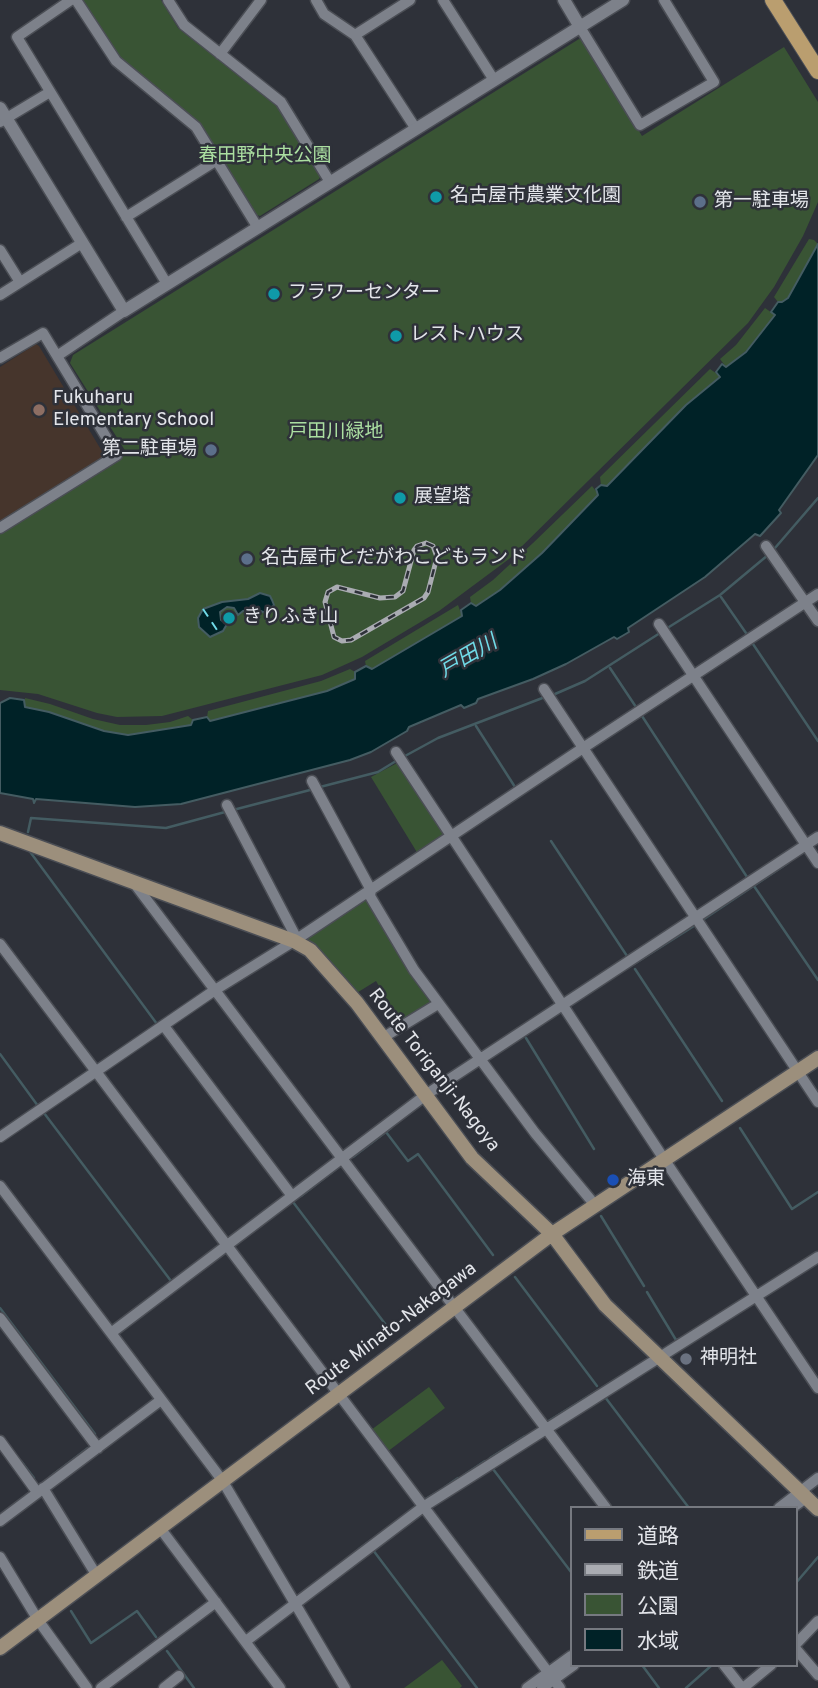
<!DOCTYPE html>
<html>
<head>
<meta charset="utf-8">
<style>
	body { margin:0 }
	#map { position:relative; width:818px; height:1688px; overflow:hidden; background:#2e3139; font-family:Overpass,"Noto Sans JP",sans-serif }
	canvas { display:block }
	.legend { position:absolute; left:570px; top:1506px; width:228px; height:161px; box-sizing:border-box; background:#2e3139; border:2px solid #767980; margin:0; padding:9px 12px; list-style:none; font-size:21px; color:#e3e5ea }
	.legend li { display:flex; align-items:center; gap:14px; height:35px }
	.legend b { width:35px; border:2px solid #767980 }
</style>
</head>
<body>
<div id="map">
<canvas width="818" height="1688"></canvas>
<ul class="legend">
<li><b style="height:9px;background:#ba9e6f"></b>道路</li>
<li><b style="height:9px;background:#aaacb2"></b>鉄道</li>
<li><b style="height:19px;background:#395434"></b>公園</li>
<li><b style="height:19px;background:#002227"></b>水域</li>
</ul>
</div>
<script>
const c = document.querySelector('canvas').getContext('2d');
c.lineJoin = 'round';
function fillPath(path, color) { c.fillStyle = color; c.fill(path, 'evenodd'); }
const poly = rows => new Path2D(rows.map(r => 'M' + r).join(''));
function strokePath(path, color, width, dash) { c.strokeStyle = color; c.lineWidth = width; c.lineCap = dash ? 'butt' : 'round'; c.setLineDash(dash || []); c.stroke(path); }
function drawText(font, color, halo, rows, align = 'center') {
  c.font = font + ' Overpass,"Noto Sans JP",sans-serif'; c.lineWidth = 5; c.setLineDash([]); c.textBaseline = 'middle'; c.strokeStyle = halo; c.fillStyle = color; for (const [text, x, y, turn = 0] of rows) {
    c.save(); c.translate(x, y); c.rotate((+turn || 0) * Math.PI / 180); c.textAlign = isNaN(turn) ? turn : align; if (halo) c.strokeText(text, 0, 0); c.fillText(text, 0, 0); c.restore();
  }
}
const education = poly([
	[36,344,39,346,103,453,103,457,0,524,0,367]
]);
const green = poly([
	[80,0,161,0,178,28,277,105,321,175,319,179,260,216,257,215,200,123,116,56],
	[579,39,583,40,642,136,784,47,818,102,818,202,803,236,774,287,748,323,509,559,439,611,362,657,322,675,162,716,117,717,97,713,38,694,0,690,0,531,126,452,70,363,73,355],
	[809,239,814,240,818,244,788,298,782,302,778,302,774,297],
	[765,308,775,315,747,350,726,367,720,359,736,345],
	[710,369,720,376,686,405,606,487,601,485,600,477],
	[592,486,599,495,542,553,500,590,476,606,471,603,470,597,493,580,533,543],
	[458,605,462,616,372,669,366,666,365,661],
	[350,669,355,672,355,679,327,691,209,722,207,717,208,711,321,681],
	[25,698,50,704,93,719,120,725,146,725,170,722,188,716,193,720,192,725,128,735,104,731,49,712,25,707],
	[399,762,445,835,418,854,371,777],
	[368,898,434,1001,402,1024,376,981,355,994,302,941],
	[429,1387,445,1408,387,1452,371,1430],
	[442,1660,462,1686,460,1688,404,1688]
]);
const water = poly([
	[818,244,818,455,779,510,781,513,760,536,755,534,705,577,628,628,629,632,617,639,614,637,566,664,533,679,478,699,476,703,464,708,461,705,409,727,407,731,371,752,350,760,181,804,135,807,36,799,34,803,33,799,0,793,0,703,10,698,24,700,25,707,49,712,104,731,128,735,191,725,193,720,207,717,210,721,327,691,355,679,355,672,366,666,372,669,462,616,461,610,471,603,476,606,500,590,542,553,598,495,596,489,601,485,607,486,686,405,720,377,716,372,722,364,726,367,746,352,775,315,771,312,778,302,782,302,788,298,818,244],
	[260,593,270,596,272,600,274,605,266,613,255,609,243,611,238,615,234,608,227,607,220,612,221,620,227,624,223,631,210,637,199,627,198,618,203,609,222,602,248,599,260,593]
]);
const stream = poly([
	[775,548,818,498],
	[721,597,746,633],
	[669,627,720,595,768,555],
	[753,644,818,741],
	[610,668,636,707],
	[555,694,585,681,660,633],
	[642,716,747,877],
	[476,726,515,787],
	[405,756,438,738,545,697],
	[320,787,378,772,396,761],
	[233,810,310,790],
	[28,832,31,818,166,828,225,812],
	[551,841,627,956],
	[28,849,157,1024],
	[754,886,818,980],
	[704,919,788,863],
	[634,964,697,924],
	[635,969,722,1101],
	[526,1038,594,1149],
	[0,1054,38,1106],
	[44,1113,171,1281],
	[740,1128,792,1209,818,1192],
	[386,1132,408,1161,418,1154,493,1255],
	[353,1157,391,1128],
	[301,1196,340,1166],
	[293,1202,392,1333],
	[601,1216,644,1286],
	[515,1277,597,1386],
	[647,1292,676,1340,679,1339],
	[0,1308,95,1434],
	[605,1397,689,1508],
	[547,1422,648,1359],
	[490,1458,525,1436],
	[21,1461,34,1478],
	[493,1469,571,1572],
	[464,1475,485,1461],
	[50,1477,88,1448],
	[445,1487,458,1478],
	[424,1500,439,1491],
	[359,1549,367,1543],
	[373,1550,477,1688],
	[795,1584,818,1557],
	[71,1611,91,1643,137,1611,156,1637],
	[252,1642,269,1665],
	[167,1651,194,1688],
	[642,1665,659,1688],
	[686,1688,712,1665]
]);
const ferry = poly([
	[203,609,219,633]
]);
const minor = poly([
	[71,0,17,37,167,284],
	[76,0,116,61,196,127,258,228],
	[168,0,184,25,281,102,330,182],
	[316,0,324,14,355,35,416,129],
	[443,0,494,80],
	[580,27,640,125,714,82,664,0],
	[355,35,410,0],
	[220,54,261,0],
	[0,122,50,92],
	[126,217,217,160],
	[0,250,20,282],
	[0,295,82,243],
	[57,356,124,311],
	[0,358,43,333,117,455,0,528],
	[766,546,818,621],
	[659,624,818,863],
	[544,689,818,1102],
	[396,752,664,1159,818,1388],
	[312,781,371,890,370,896,414,970,535,1133,595,1205],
	[227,805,297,939],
	[134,883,606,1508],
	[0,944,560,1688],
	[164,1026,292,1196],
	[384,1037,438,1004],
	[0,1137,215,990,294,941,583,748,818,594],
	[0,1186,222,1480,345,1688],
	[0,1318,98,1448],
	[111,1333,427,1094,818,837],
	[0,1441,37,1492],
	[43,1488,97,1576],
	[779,1508,818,1478],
	[792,1508,806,1498],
	[0,1521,161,1400],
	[160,1528,280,1688],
	[0,1557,38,1620,87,1688],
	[246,1641,423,1507,818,1257],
	[795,1645,818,1621],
	[795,1648,818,1675],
	[724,1665,742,1688],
	[101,1688,216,1602],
	[164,1688,179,1676],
	[527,1688,571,1656],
	[542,1688,574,1665],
	[743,1688,771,1665]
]);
const tertiary = poly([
	[564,0,580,27],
	[0,108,124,311,623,0]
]);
const secondary = poly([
	[0,833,294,941,310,950,357,1003,472,1158,552,1234,605,1305,818,1509],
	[0,1648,552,1234,818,1058]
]);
const primary = poly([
	[773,0,818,71]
]);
const rail = poly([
	[426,543,433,546,437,557,428,592,424,598,351,640,342,641,334,637,325,602,328,592,337,587,380,598,395,597,403,591,414,550,417,546,426,543]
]);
const markers = [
	[436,197,7,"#0f9aa8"],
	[700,202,7,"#5c6f8a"],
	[274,294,7,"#0f9aa8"],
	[396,336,7,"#0f9aa8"],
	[39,410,7,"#8d6e63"],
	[211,450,7,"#5c6f8a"],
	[400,498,7,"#0f9aa8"],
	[247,559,7,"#5c6f8a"],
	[229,618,7,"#0f9aa8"],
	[613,1180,7,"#1a4fb4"],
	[686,1359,7,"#6b7280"]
];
const parkNames = [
	["春田野中央公園",265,157],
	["戸田川緑地",336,433]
];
const poiNames = [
	["名古屋市農業文化園",450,197],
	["第一駐車場",714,202],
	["フラワーセンター",288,294],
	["レストハウス",410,336],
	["Fukuharu",53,399],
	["Elementary School",53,421],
	["第二駐車場",197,450,"right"],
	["展望塔",414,498],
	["名古屋市とだがわこどもランド",261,559],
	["きりふき山",243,618],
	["海東",627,1180],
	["神明社",700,1359]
];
const streetNames = [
	["Route Toriganji-Nagoya",433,1071,52],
	["Route Minato-Nakagawa",392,1330,-37]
];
const waterNames = [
	["戸田川",469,658,-30]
];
fillPath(education, '#46352c');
fillPath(green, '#395434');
fillPath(water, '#002227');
strokePath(water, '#445c62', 2);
strokePath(stream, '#445c62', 2.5);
strokePath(ferry, '#70dbe8', 2, [9, 7]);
strokePath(minor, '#4b4e55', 13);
strokePath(tertiary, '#4b4e55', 15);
strokePath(secondary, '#4b4e55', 17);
strokePath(primary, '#4b4e55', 18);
strokePath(minor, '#7d818a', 10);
strokePath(tertiary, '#7d818a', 12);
strokePath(secondary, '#9c8f7c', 14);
strokePath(primary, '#ba9e6f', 16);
strokePath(rail, '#aaacb2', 5);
strokePath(rail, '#2e3139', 2.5, [8]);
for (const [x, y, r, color] of markers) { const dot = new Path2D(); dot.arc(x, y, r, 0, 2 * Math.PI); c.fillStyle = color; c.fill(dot); strokePath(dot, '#2e3139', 2.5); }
drawText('19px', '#abdfa1', '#2e3139', parkNames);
drawText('19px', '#e3e5ea', '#2e3139', poiNames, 'left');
drawText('19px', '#e3e5ea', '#2e3139', streetNames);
drawText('italic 21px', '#70dbe8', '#2e3139', waterNames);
</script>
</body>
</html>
